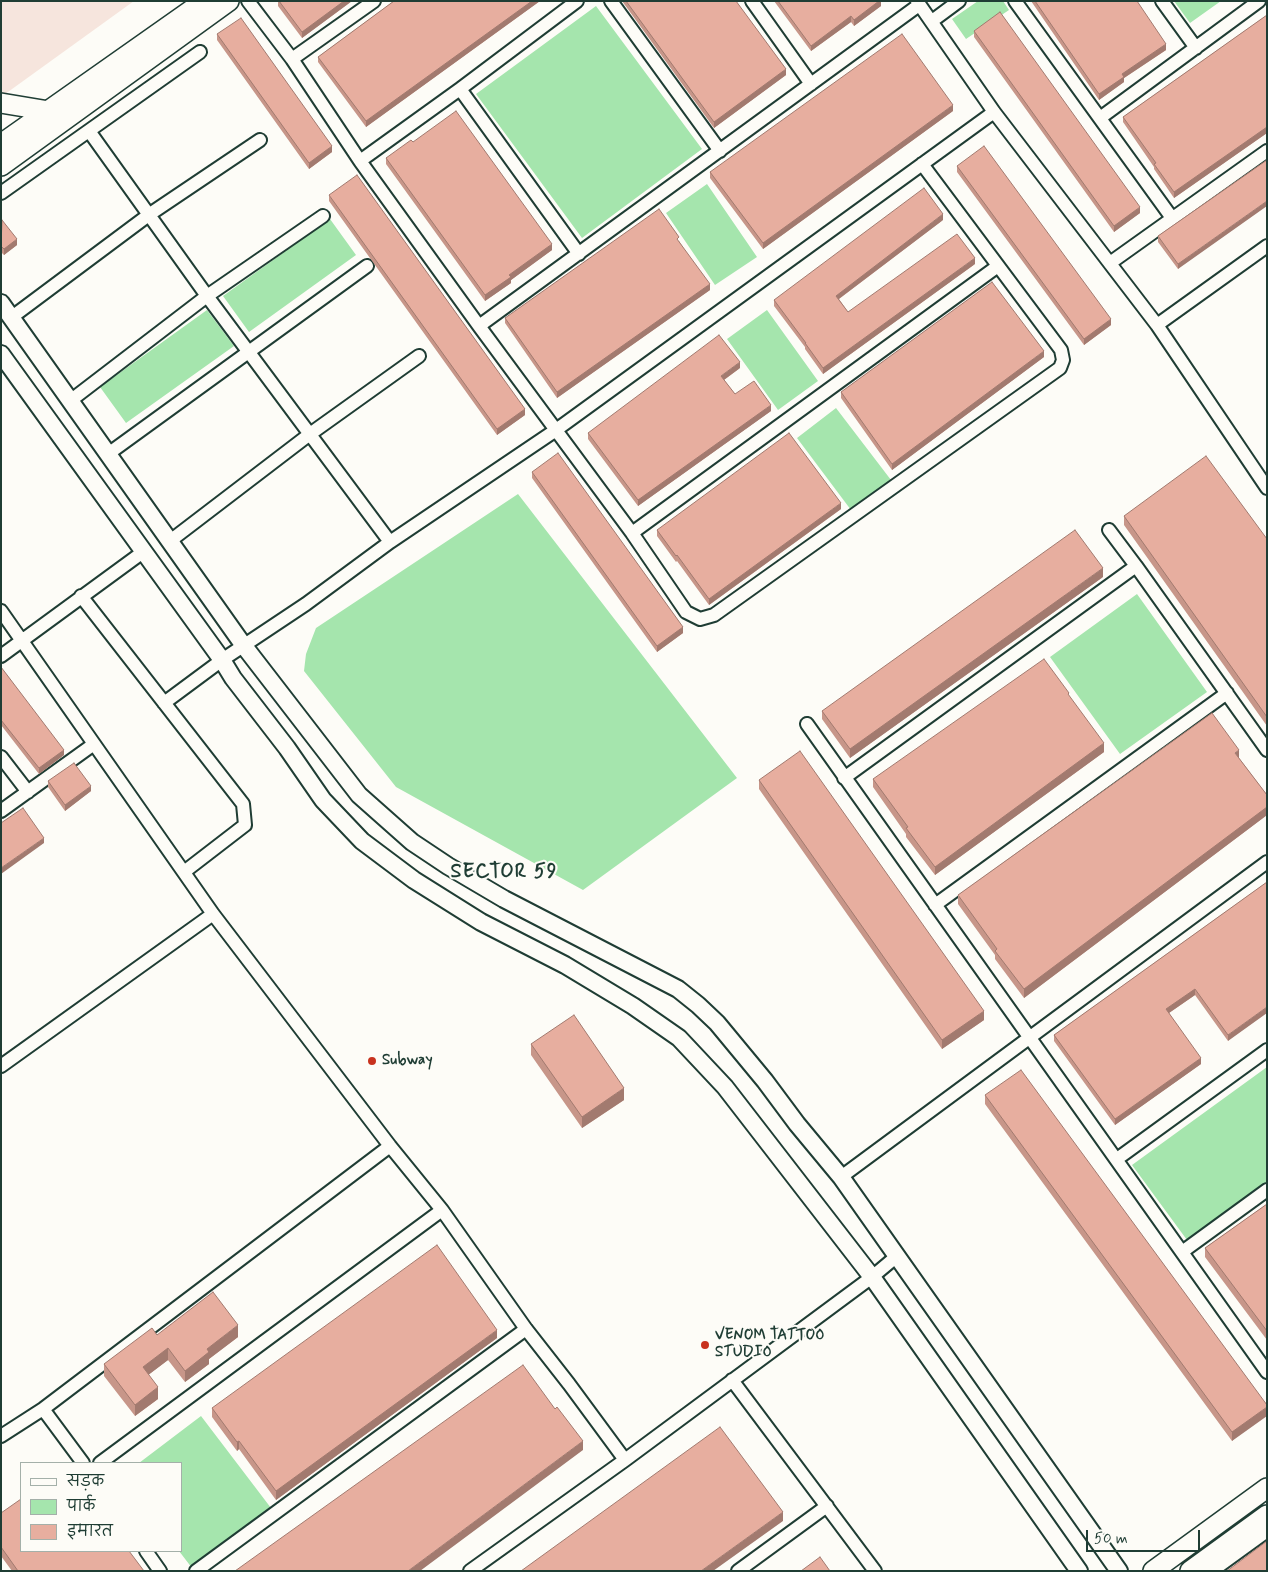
<!DOCTYPE html>
<html>
<head>
<meta charset="utf-8">
<style>
	body { margin:0 }
	#map { position:relative; width:1268px; height:1572px; overflow:hidden; background:#fdfcf7; font-family:Mynerve,"Playpen Sans Deva",sans-serif }
	canvas { display:block }
	.frame { position:absolute; inset:0; border:2px solid #1f3d34; pointer-events:none }
	.legend { position:absolute; left:20px; top:1462px; width:162px; height:90px; box-sizing:border-box; background:#fdfcf7; border:1px solid #a4b0a9; margin:0; padding:6px 9px; list-style:none; font-size:15px; color:#1f3d34 }
	.legend li { display:flex; align-items:center; gap:10px; height:25px }
	.legend b { width:25px; border:1px solid #a4b0a9 }
	.scale { position:absolute; left:1086px; top:1530px; width:114px; height:22px; box-sizing:border-box; border:2px solid #1f3d34; border-top:0; padding-left:6px; font-size:15px; line-height:18px; white-space:nowrap; color:#1f3d34; -webkit-text-stroke:4px #fdfcf7; paint-order:stroke }
</style>
</head>
<body>
<div id="map">
<canvas width="1268" height="1572"></canvas>
<div class="frame"></div>
<ul class="legend">
<li><b style="height:6px;background:#fdfcf7"></b>सड़क</li>
<li><b style="height:14px;background:#a5e5ad"></b>पार्क</li>
<li><b style="height:14px;background:#e7ae9f"></b>इमारत</li>
</ul>
<div class="scale">50 m</div>
</div>
<script>
const c = document.querySelector('canvas').getContext('2d');
c.lineJoin = 'round';
function fillPath(path, color) { c.fillStyle = color; c.fill(path, 'evenodd'); }
const poly = rows => new Path2D(rows.map(r => 'M' + r).join(''));
function strokePath(path, color, width, dash) { c.strokeStyle = color; c.lineWidth = width; c.lineCap = dash ? 'butt' : 'round'; c.setLineDash(dash || []); c.stroke(path); }
function drawText(font, color, halo, rows, align = 'center') {
  c.font = font + ' Mynerve,sans-serif'; c.lineWidth = 4; c.setLineDash([]); c.textBaseline = 'middle'; c.strokeStyle = halo; c.fillStyle = color; for (const [text, x, y, turn = 0] of rows) {
    c.save(); c.translate(x, y); c.rotate((+turn || 0) * Math.PI / 180); c.textAlign = isNaN(turn) ? turn : align; if (halo) c.strokeText(text, 0, 0); c.fillText(text, 0, 0); c.restore();
  }
}
const built = poly([
	[1,1,134,1,1,97]
]);
const green = poly([
	[978,1,1003,1,1009,10,966,39,952,19],
	[1174,1,1221,1,1190,23],
	[596,6,702,149,582,238,476,94],
	[707,184,757,257,715,285,666,213],
	[330,219,356,255,249,332,223,296],
	[207,310,234,346,126,423,100,387],
	[767,310,818,381,778,410,727,339],
	[836,408,891,480,851,510,797,438],
	[518,494,737,778,583,890,396,787,304,671,306,654,316,628],
	[1137,594,1207,692,1120,754,1050,657],
	[1267,1067,1267,1183,1187,1240,1132,1165],
	[201,1416,271,1508,192,1568,179,1551,181,1551,181,1463,139,1463]
]);
const minor = poly([
	[248,1,292,59,360,161,479,326,632,533,686,612,700,619,714,615,1060,368,1063,360,1061,350,922,164],
	[611,1,720,151],
	[752,1,811,84],
	[917,1,994,112,1157,325,1267,488],
	[1015,1,1172,218],
	[1162,1,1196,48],
	[932,21,959,1],
	[292,59,374,1],
	[460,89,579,254],
	[1100,118,1259,1],
	[89,131,207,296,390,542],
	[360,161,460,89,577,1],
	[1,193,200,52],
	[1110,263,1267,151],
	[12,317,150,214,260,140],
	[1157,325,1267,246],
	[479,326,919,5],
	[70,401,207,296,323,216],
	[108,454,367,266],
	[1109,530,1136,566,1267,750],
	[632,533,998,266],
	[170,541,310,434,419,356],
	[81,596,243,804,245,825,184,872],
	[1,611,213,914,390,1146,442,1210,526,1329,569,1384,625,1460],
	[1,656,143,552],
	[164,703,222,660,306,604,390,542,556,430,994,112],
	[807,724,1267,1372],
	[1,757,28,792],
	[844,778,1136,566],
	[1,811,94,744],
	[935,905,1227,693],
	[1,1066,213,914],
	[1117,1159,1267,1050],
	[841,1177,1267,862],
	[1182,1252,1267,1190],
	[732,1380,875,1571],
	[43,1409,83,1463],
	[1,1436,43,1409,390,1146],
	[100,1463,442,1210],
	[146,1551,160,1571],
	[196,1571,526,1329],
	[470,1571,625,1460,872,1277,897,1256],
	[738,1571,827,1506],
	[1212,1571,1267,1531]
]);
const tertiary = poly([
	[1,303,244,646,359,795,412,842,448,866,504,899,678,989,698,1005,717,1023,765,1081,797,1124,841,1177,1119,1571],
	[1,354,222,660,233,678,287,748,323,800,362,841,414,880,481,922,565,965,633,1006,679,1038,725,1087,872,1277,1079,1571]
]);
const secondary = poly([
	[1,103,49,111],
	[1,144,204,1],
	[1,166,229,1],
	[1153,1571,1267,1488],
	[1190,1571,1267,1515]
]);
const wall = poly([
	[278,1,352,1,302,38,278,6],
	[394,1,540,1,366,127,318,62,318,57],
	[622,1,736,1,786,75,714,128],
	[774,1,881,1,881,6,854,26,851,22,811,51],
	[1031,1,1137,1,1166,50,1124,78,1124,82,1099,100],
	[1267,15,1267,133,1174,198,1154,169,1154,167,1123,122,1123,117],
	[974,31,1140,213,1114,232,974,37],
	[217,34,332,152,309,169,217,40],
	[953,111,763,249,710,178,710,172],
	[413,142,552,250,511,280,511,283,485,301,386,164,386,158],
	[1267,160,1178,269,1158,242,1158,236],
	[957,166,1111,325,1084,345,957,172],
	[329,195,525,415,497,435,329,201],
	[943,220,839,299,848,312,975,264,823,374,805,349,805,347,774,306,774,300],
	[1,221,17,245,4,255,1,252],
	[679,241,710,290,557,398,505,323,505,318],
	[1044,357,892,470,841,398,841,392],
	[740,368,724,380,735,394,771,411,638,506,588,439,588,433],
	[532,472,683,633,657,652,532,478],
	[841,509,709,605,677,561,676,562,657,536,657,530],
	[1124,516,1267,539,1267,726,1124,525],
	[1103,577,850,758,822,719,822,711],
	[1,667,64,755,39,774,1,725],
	[1069,696,1104,752,935,875,906,837,906,834,873,787,873,779],
	[1239,758,1267,795,1267,815,1024,998,995,959,995,955,958,904,958,895],
	[759,780,984,1020,942,1049,759,789],
	[48,781,91,791,65,811,48,787],
	[1267,882,1228,1041,1195,995,1169,1013,1201,1064,1115,1125,1054,1041,1054,1035],
	[531,1044,624,1100,582,1128,531,1055],
	[985,1095,1267,1405,1232,1441,985,1104],
	[1267,1204,1267,1340,1205,1257,1205,1248],
	[157,1335,238,1337,209,1359,209,1364,185,1382,168,1360,148,1375,158,1399,135,1416,104,1376,104,1364],
	[497,1338,276,1500,239,1449,237,1451,212,1417,212,1408],
	[1,1513,144,1571,12,1571,1,1556]
]);
const shadedWall = poly([
	[344,1,352,1,302,38,302,32],
	[532,1,540,1,366,127,366,121],
	[879,1,881,1,881,6,854,26,854,20],
	[851,16,851,22,811,51,811,46],
	[1166,44,1166,50,1124,78,1124,82,1099,100,1099,94,1122,74],
	[786,69,786,75,714,128,714,122],
	[953,105,953,111,763,249,763,243],
	[1267,127,1267,133,1174,198,1174,192],
	[332,146,332,152,309,169,309,163],
	[1267,201,1267,206,1178,269,1178,264],
	[1140,207,1140,213,1114,232,1114,226],
	[943,214,943,220,836,301,836,296],
	[17,239,17,245,4,255,4,249],
	[552,244,552,250,511,280,511,283,485,301,485,295,509,275],
	[975,258,975,264,823,374,823,368],
	[710,284,710,290,557,398,557,392],
	[1111,319,1111,325,1084,345,1084,339],
	[1044,351,1044,357,892,470,892,464],
	[740,362,740,368,721,382,721,376],
	[771,405,771,411,638,506,638,500],
	[525,409,525,415,497,435,497,429],
	[841,503,841,509,709,605,709,599],
	[1103,568,1103,577,850,758,850,749],
	[683,627,683,633,657,652,657,646],
	[1104,743,1104,752,935,875,935,867],
	[64,750,64,755,39,774,39,768],
	[1239,750,1239,759,1235,753],
	[91,786,91,791,65,811,65,805],
	[1267,807,1267,815,1024,998,1024,989],
	[44,838,44,843,1,874,1,868],
	[1195,989,1195,995,1166,1015,1166,1009],
	[1267,1007,1267,1013,1228,1041,1228,1035],
	[984,1011,984,1020,942,1049,942,1040],
	[1201,1058,1201,1064,1115,1125,1115,1119],
	[624,1088,624,1100,582,1128,582,1117],
	[238,1325,238,1337,209,1359,209,1364,185,1382,185,1371,207,1349],
	[497,1330,497,1338,276,1500,276,1491],
	[168,1348,168,1360,143,1379,143,1367],
	[158,1387,158,1399,135,1416,135,1405],
	[1267,1407,1267,1416,1232,1441,1232,1432],
	[239,1441,239,1449,237,1451,237,1442],
	[583,1441,583,1450,420,1571,408,1571],
	[783,1512,783,1521,713,1571,701,1571]
]);
const building = poly([
	[279,1,344,1,302,32,279,1],
	[394,1,532,1,366,121,318,57,394,1],
	[626,1,736,1,786,69,714,122,626,1],
	[778,1,879,1,854,20,851,16,811,46,778,1],
	[1035,1,1137,1,1166,44,1122,74,1124,77,1099,94,1035,1],
	[1000,12,1140,207,1114,226,974,31,1000,12],
	[1267,15,1267,127,1174,192,1154,164,1156,163,1123,117,1267,15],
	[241,18,332,146,309,163,217,34,241,18],
	[902,34,953,105,763,243,710,172,902,34],
	[456,111,552,244,509,275,511,277,485,295,386,158,411,140,413,142,456,111],
	[984,146,1111,319,1084,339,957,166,984,146],
	[1267,160,1267,201,1178,264,1158,236,1267,160],
	[357,175,525,409,497,429,329,195,357,175],
	[924,188,943,214,836,296,848,312,957,234,975,258,823,368,805,343,806,343,774,300,924,188],
	[659,209,679,237,677,239,710,284,557,392,505,318,659,209],
	[2,220,17,239,4,249,1,246,2,220],
	[992,282,1044,351,892,464,841,392,992,282],
	[719,335,740,362,721,376,735,394,754,381,771,405,638,500,588,433,719,335],
	[789,433,841,503,709,599,677,555,676,556,657,530,789,433],
	[558,453,683,627,657,646,532,472,558,453],
	[1206,456,1267,539,1267,717,1124,516,1206,456],
	[1075,530,1103,568,850,749,822,711,1075,530],
	[1044,659,1069,693,1068,694,1104,743,935,867,906,828,908,827,873,779,1044,659],
	[1,667,64,750,39,768,1,720,1,667],
	[1212,713,1239,750,1235,753,1267,795,1267,807,1024,989,995,951,997,949,958,895,1212,713],
	[800,751,984,1011,942,1040,759,780,800,751],
	[74,763,91,786,65,805,48,781,74,763],
	[23,808,44,838,1,868,1,823,23,808],
	[1267,882,1267,1007,1228,1035,1195,989,1166,1009,1201,1058,1115,1119,1054,1035,1267,882],
	[574,1015,624,1088,582,1117,531,1044,574,1015],
	[1021,1070,1267,1405,1267,1407,1232,1432,985,1095,1021,1070],
	[1267,1204,1267,1331,1205,1248,1267,1204],
	[437,1245,497,1330,276,1491,239,1441,237,1442,212,1408,437,1245],
	[213,1292,238,1325,207,1349,209,1352,185,1371,168,1348,143,1367,158,1387,135,1405,104,1364,152,1328,157,1335,213,1292],
	[523,1365,555,1409,557,1407,583,1441,408,1571,235,1571,523,1365],
	[720,1427,783,1512,701,1571,521,1571,720,1427],
	[21,1499,21,1551,129,1551,144,1571,18,1571,1,1547,1,1513,21,1499],
	[1267,1541,1267,1571,1227,1571,1267,1541],
	[820,1557,830,1571,801,1571,820,1557]
]);
const markers = [
	[372,1061,5,"#c8321e"],
	[705,1345,5,"#c8321e"]
];
const poiNames = [
	["Subway",382,1061],
	["VENOM TATTOO",715,1336],
	["STUDIO",715,1353]
];
const districtNames = [
	["SECTOR 59",504,873]
];
fillPath(built, '#f6e5dd');
fillPath(green, '#a5e5ad');
strokePath(minor, '#1f3d34', 16);
strokePath(tertiary, '#1f3d34', 20);
strokePath(secondary, '#1f3d34', 22);
strokePath(minor, '#fdfcf7', 12);
strokePath(tertiary, '#fdfcf7', 16);
strokePath(secondary, '#fdfcf7', 19);
fillPath(wall, '#c79689');
fillPath(shadedWall, '#a27a6f');
fillPath(building, '#e7ae9f');
strokePath(building, '#a27a6f', 1);
for (const [x, y, r, color] of markers) { const dot = new Path2D(); dot.arc(x, y, r, 0, 2 * Math.PI); c.fillStyle = color; c.fill(dot); strokePath(dot, '#fdfcf7', 2); }
drawText('bold 15px', '#1f3d34', '#fdfcf7', poiNames, 'left');
c.letterSpacing = '1px';
drawText('bold 20px', '#1f3d34', '#fdfcf7', districtNames);
c.letterSpacing = '0px';
</script>
</body>
</html>
